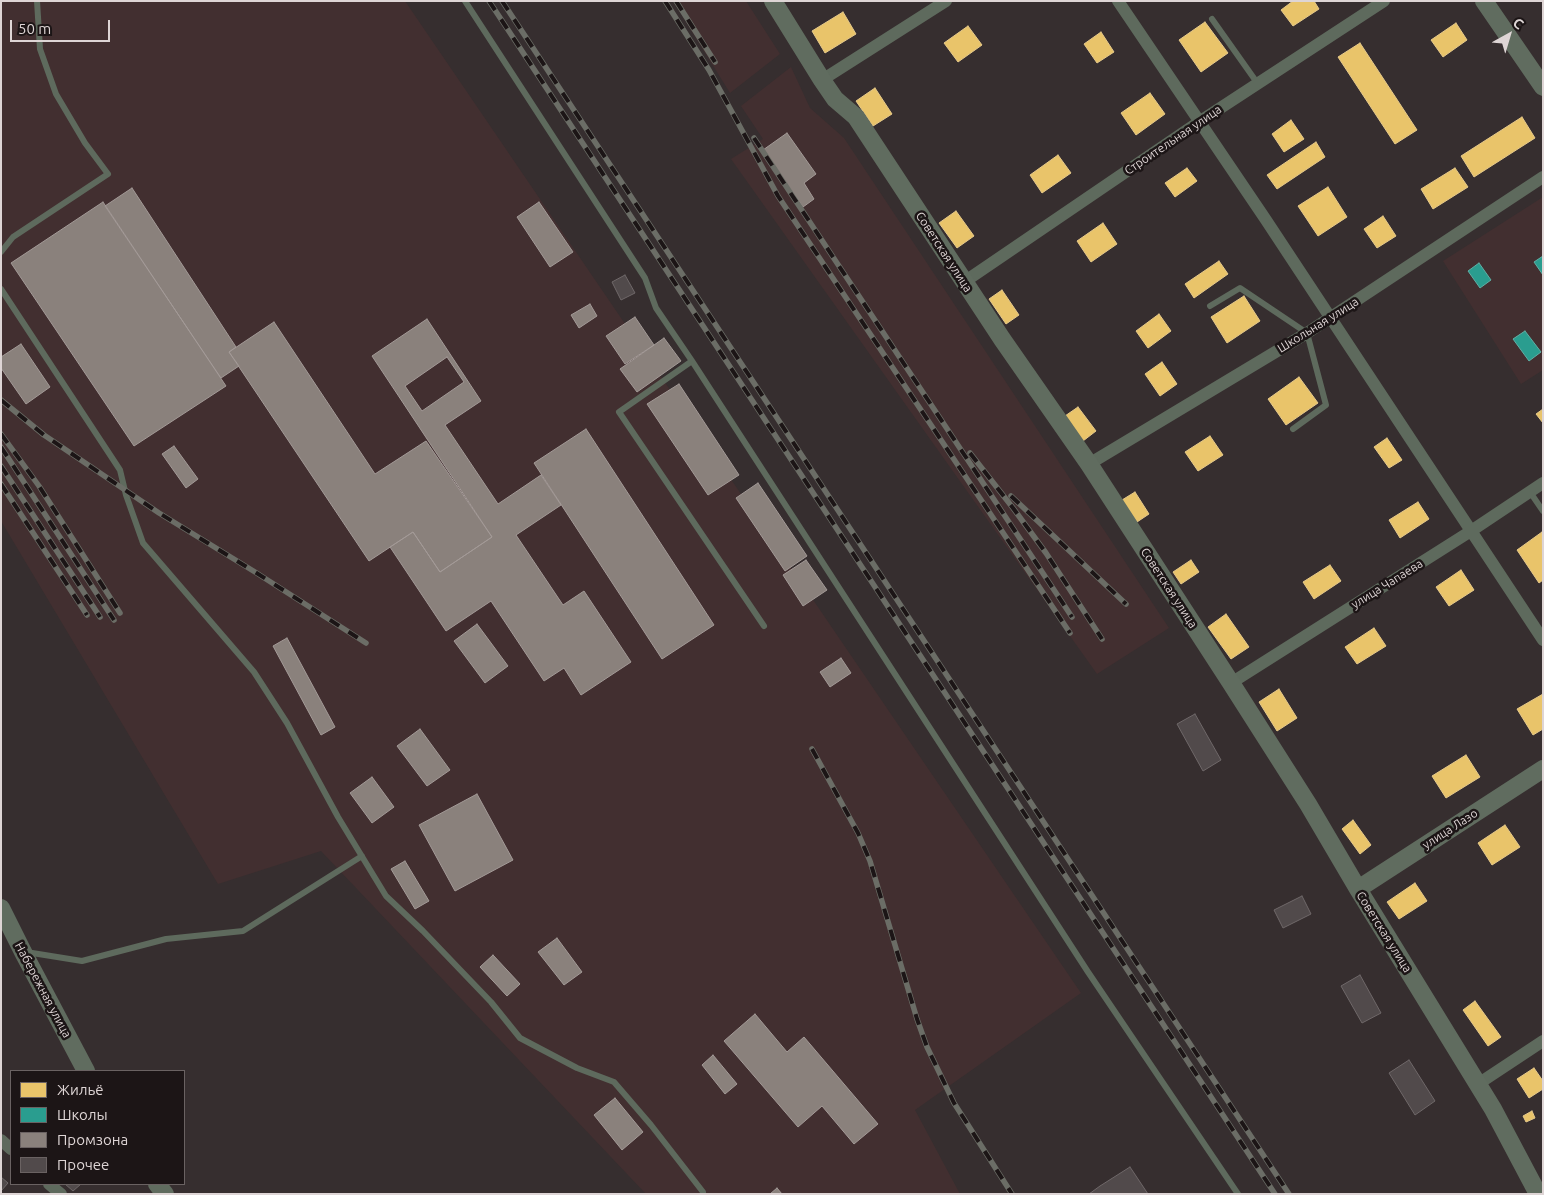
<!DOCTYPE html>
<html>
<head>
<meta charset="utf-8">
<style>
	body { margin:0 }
	#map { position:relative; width:1544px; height:1195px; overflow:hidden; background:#362e2f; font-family:Ubuntu,sans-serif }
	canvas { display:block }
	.frame { position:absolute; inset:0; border:2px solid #ded5d5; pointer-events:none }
	.legend { position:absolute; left:10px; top:1070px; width:175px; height:115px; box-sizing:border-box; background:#1c1516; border:1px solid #6a6262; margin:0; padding:6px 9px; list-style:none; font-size:15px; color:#ded5d5 }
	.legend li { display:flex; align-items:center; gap:10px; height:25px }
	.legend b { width:25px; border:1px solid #6a6262 }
	.north { position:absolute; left:1484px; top:10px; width:50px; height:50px; -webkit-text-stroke:4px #1c1516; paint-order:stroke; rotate:39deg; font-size:14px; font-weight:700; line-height:20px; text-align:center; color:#ded5d5 }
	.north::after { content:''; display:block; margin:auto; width:18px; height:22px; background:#ded5d5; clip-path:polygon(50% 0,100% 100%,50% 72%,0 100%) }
	.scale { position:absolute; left:10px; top:20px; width:100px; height:22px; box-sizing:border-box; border:2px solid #ded5d5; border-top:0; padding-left:6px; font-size:15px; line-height:18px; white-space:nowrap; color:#ded5d5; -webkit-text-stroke:4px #1c1516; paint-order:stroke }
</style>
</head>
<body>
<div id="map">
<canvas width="1544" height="1195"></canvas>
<div class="frame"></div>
<ul class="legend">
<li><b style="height:14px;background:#e9c46a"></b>Жильё</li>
<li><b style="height:14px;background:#2a9d8f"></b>Школы</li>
<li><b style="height:14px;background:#8a817c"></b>Промзона</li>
<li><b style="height:14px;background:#514a4b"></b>Прочее</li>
</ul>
<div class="north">С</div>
<div class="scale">50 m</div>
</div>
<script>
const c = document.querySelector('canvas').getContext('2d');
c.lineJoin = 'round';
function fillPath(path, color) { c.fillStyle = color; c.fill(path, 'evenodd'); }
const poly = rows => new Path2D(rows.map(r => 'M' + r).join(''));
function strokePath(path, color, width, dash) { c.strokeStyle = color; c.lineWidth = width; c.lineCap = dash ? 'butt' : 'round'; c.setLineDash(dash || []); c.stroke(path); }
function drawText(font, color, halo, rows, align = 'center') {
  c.font = font + ' Ubuntu,sans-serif'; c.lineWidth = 5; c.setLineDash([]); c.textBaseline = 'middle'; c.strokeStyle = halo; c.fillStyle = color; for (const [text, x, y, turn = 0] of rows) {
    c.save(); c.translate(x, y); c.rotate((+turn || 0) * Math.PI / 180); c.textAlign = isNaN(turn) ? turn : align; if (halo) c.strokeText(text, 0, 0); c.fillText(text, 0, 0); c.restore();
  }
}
const built = poly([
	[1,1,405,1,1081,993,915,1110,960,1194,646,1194,321,851,218,884,1,521],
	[673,1,746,1,780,54,730,93],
	[791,67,810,108,844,138,1169,628,1097,674,731,159,763,139,741,106],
	[1543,197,1543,370,1521,384,1443,261]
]);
const homes = poly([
	[1293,1,1314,1,1319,9,1293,26,1281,10,1293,1],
	[843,12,856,34,825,53,812,31,843,12],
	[1205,22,1228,53,1201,72,1179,40,1205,22],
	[1456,23,1467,40,1443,57,1431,40,1456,23],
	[968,26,982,45,958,62,944,43,968,26],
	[1101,32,1114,52,1097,63,1084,44,1101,32],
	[1360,43,1417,130,1395,144,1338,57,1360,43],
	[875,88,892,114,873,126,856,101,875,88],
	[1150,93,1165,114,1136,135,1121,113,1150,93],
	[1522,117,1535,138,1474,177,1461,156,1522,117],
	[1291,120,1304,139,1284,152,1272,134,1291,120],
	[1316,142,1325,157,1277,189,1267,175,1316,142],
	[1058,155,1071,173,1042,193,1030,175,1058,155],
	[1187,168,1197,181,1175,197,1165,183,1187,168],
	[1455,168,1468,187,1433,209,1421,189,1455,168],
	[1328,187,1347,217,1318,236,1298,206,1328,187],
	[956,211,974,236,957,248,939,223,956,211],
	[1383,216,1396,236,1377,248,1364,229,1383,216],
	[1103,223,1117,244,1091,262,1077,241,1103,223],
	[1219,261,1228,274,1194,298,1185,284,1219,261],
	[1002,290,1019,315,1006,324,989,299,1002,290],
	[1244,296,1260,321,1227,343,1211,317,1244,296],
	[1159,314,1171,331,1148,348,1136,331,1159,314],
	[1162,362,1177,384,1160,396,1145,374,1162,362],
	[1299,377,1318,403,1286,425,1268,399,1299,377],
	[1078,407,1096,431,1083,441,1065,416,1078,407],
	[1543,409,1543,423,1536,414,1543,409],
	[1210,436,1223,455,1198,471,1185,452,1210,436],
	[1387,438,1402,460,1389,468,1374,447,1387,438],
	[1135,492,1149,514,1137,522,1122,500,1135,492],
	[1418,502,1429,519,1400,538,1389,520,1418,502],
	[1542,532,1543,580,1539,583,1517,550,1542,532],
	[1191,560,1199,572,1181,584,1173,572,1191,560],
	[1330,565,1341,581,1314,599,1303,582,1330,565],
	[1461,570,1474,590,1449,606,1436,587,1461,570],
	[1226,614,1249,647,1231,659,1208,627,1226,614],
	[1374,628,1386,646,1357,664,1345,647,1374,628],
	[1279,689,1297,718,1277,731,1259,702,1279,689],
	[1543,694,1543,729,1533,735,1517,709,1543,694],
	[1466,755,1480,777,1446,798,1432,776,1466,755],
	[1353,820,1371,845,1360,854,1342,829,1353,820],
	[1505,825,1520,847,1492,865,1478,843,1505,825],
	[1415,883,1427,901,1399,919,1387,902,1415,883],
	[1475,1001,1501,1037,1488,1046,1463,1010,1475,1001],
	[1534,1068,1543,1081,1543,1089,1529,1098,1517,1079,1534,1068],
	[1532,1111,1535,1118,1526,1122,1523,1116,1532,1111]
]);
const schools = poly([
	[1543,256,1543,275,1534,262,1543,256],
	[1479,263,1491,280,1480,288,1468,271,1479,263],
	[1525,331,1541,352,1529,361,1513,339,1525,331]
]);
const industry = poly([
	[787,133,816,174,804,183,814,199,803,207,763,150,787,133],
	[132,188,236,347,229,352,239,366,221,378,105,206,132,188],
	[103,202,226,386,134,446,11,263,103,202],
	[539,202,573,252,550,267,517,217,539,202],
	[590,304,597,316,579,328,571,315,590,304],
	[635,317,654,345,625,364,606,336,635,317],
	[427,319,481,401,445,425,498,504,541,475,561,505,516,535,563,605,584,591,631,662,581,695,564,668,544,681,491,601,446,631,390,547,413,532,440,572,492,537,372,356,427,319],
	[274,322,375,474,426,441,492,537,440,572,413,532,369,561,229,352,274,322],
	[664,338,681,361,637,392,620,369,664,338],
	[21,344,50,387,26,404,1,368,1,357,21,344],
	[447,357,464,382,422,411,405,386,447,357],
	[679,384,739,475,708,495,647,404,679,384],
	[586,429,714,625,662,659,534,463,586,429],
	[174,446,198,479,186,488,162,454,174,446],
	[758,483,807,556,785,571,736,498,758,483],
	[806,560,827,590,803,606,783,575,806,560],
	[477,624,508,666,485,683,454,641,477,624],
	[287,638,335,727,321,735,273,646,287,638],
	[841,658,851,673,830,687,820,672,841,658],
	[420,729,450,770,427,786,397,746,420,729],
	[372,777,394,807,372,823,350,793,372,777],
	[477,794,513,860,455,891,419,825,477,794],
	[405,861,429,901,415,909,391,869,405,861],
	[557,938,582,972,564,985,538,952,557,938],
	[493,955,520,984,507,996,480,967,493,955],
	[755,1014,787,1052,804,1037,878,1124,854,1144,822,1106,798,1127,724,1041,755,1014],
	[713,1055,737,1084,725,1094,702,1065,713,1055],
	[615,1098,643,1132,622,1150,594,1115,615,1098],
	[777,1188,782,1194,770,1194,777,1188]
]);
const building = poly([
	[625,275,635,293,621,300,612,282,625,275],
	[1195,714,1221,760,1203,771,1177,724,1195,714],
	[1302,896,1311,914,1283,928,1274,910,1302,896],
	[1360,975,1381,1013,1362,1023,1341,986,1360,975],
	[1409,1060,1435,1101,1415,1115,1389,1073,1409,1060],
	[1130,1167,1148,1194,1089,1194,1100,1186,1130,1167],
	[1,1177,8,1183,1,1191,1,1177],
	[65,1184,81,1184,73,1191,65,1184]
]);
const lane = poly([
	[465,1,645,278,656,308,692,361,1088,972,1238,1194],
	[1212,19,1258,84],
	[1,252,13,237,108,174,85,143,56,94,40,49,37,1],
	[1,289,120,470,126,495,143,543,254,672,287,723,338,817,386,896,423,931,491,1002,520,1038,577,1068,614,1082,651,1125,703,1192,703,1194],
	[1210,306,1240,288,1307,333,1326,405,1293,429],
	[692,361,619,412,764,626],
	[1530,492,1543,511],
	[26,952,82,961,166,939,243,931,362,856]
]);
const street = poly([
	[1118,1,1266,220,1543,640],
	[822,80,946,1],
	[964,282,1199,122,1384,1],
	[1089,464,1307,333,1543,177],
	[1231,683,1471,531,1543,483],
	[1478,1084,1543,1041],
	[1,1140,11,1149],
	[49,1184,61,1194]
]);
const secondary = poly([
	[773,1,822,80,835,99,856,117,1002,339,1089,464,1231,683,1308,804,1358,889,1493,1109,1538,1194],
	[1484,1,1543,87],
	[1358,889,1543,769],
	[1,908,23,952,86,1071],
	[157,1184,165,1194]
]);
const rail = poly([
	[489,1,1275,1194],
	[502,1,1289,1194],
	[665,1,709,70,778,196,1070,633],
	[676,1,715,62],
	[754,138,1072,617],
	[1,400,44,435,159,513,255,572,366,643],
	[1,434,39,486,120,613],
	[1,447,114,620],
	[970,453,1013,508,1046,553,1102,639],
	[1,466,100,617],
	[1,484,87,615],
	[1011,496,1126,604],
	[812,749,858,833,870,861,917,1019,927,1047,954,1103,1012,1194]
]);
const streetNames = [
	["Строительная улица",1173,140,-34],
	["Советская улица",944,252,57],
	["Школьная улица",1318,325,-32],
	["улица Чапаева",1387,584,-32],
	["Советская улица",1169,588,57],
	["улица Лазо",1450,829,-33],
	["Советская улица",1384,932,58],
	["Набережная улица",43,990,62]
];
fillPath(built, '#422f30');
fillPath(homes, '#e9c46a');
strokePath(homes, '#e6c98a', 1);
fillPath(schools, '#2a9d8f');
strokePath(schools, '#60aea4', 1);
fillPath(industry, '#8a817c');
strokePath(industry, '#a39a97', 1);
fillPath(building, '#514a4b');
strokePath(building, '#6f6869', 1);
strokePath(lane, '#5e6a5d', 6);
strokePath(street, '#5e6a5d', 12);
strokePath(secondary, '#606c5f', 18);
strokePath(rail, '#6b6d66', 5.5);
strokePath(rail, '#1c1516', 4, [11]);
drawText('12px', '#ded5d5', '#1c1516', streetNames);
</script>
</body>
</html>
